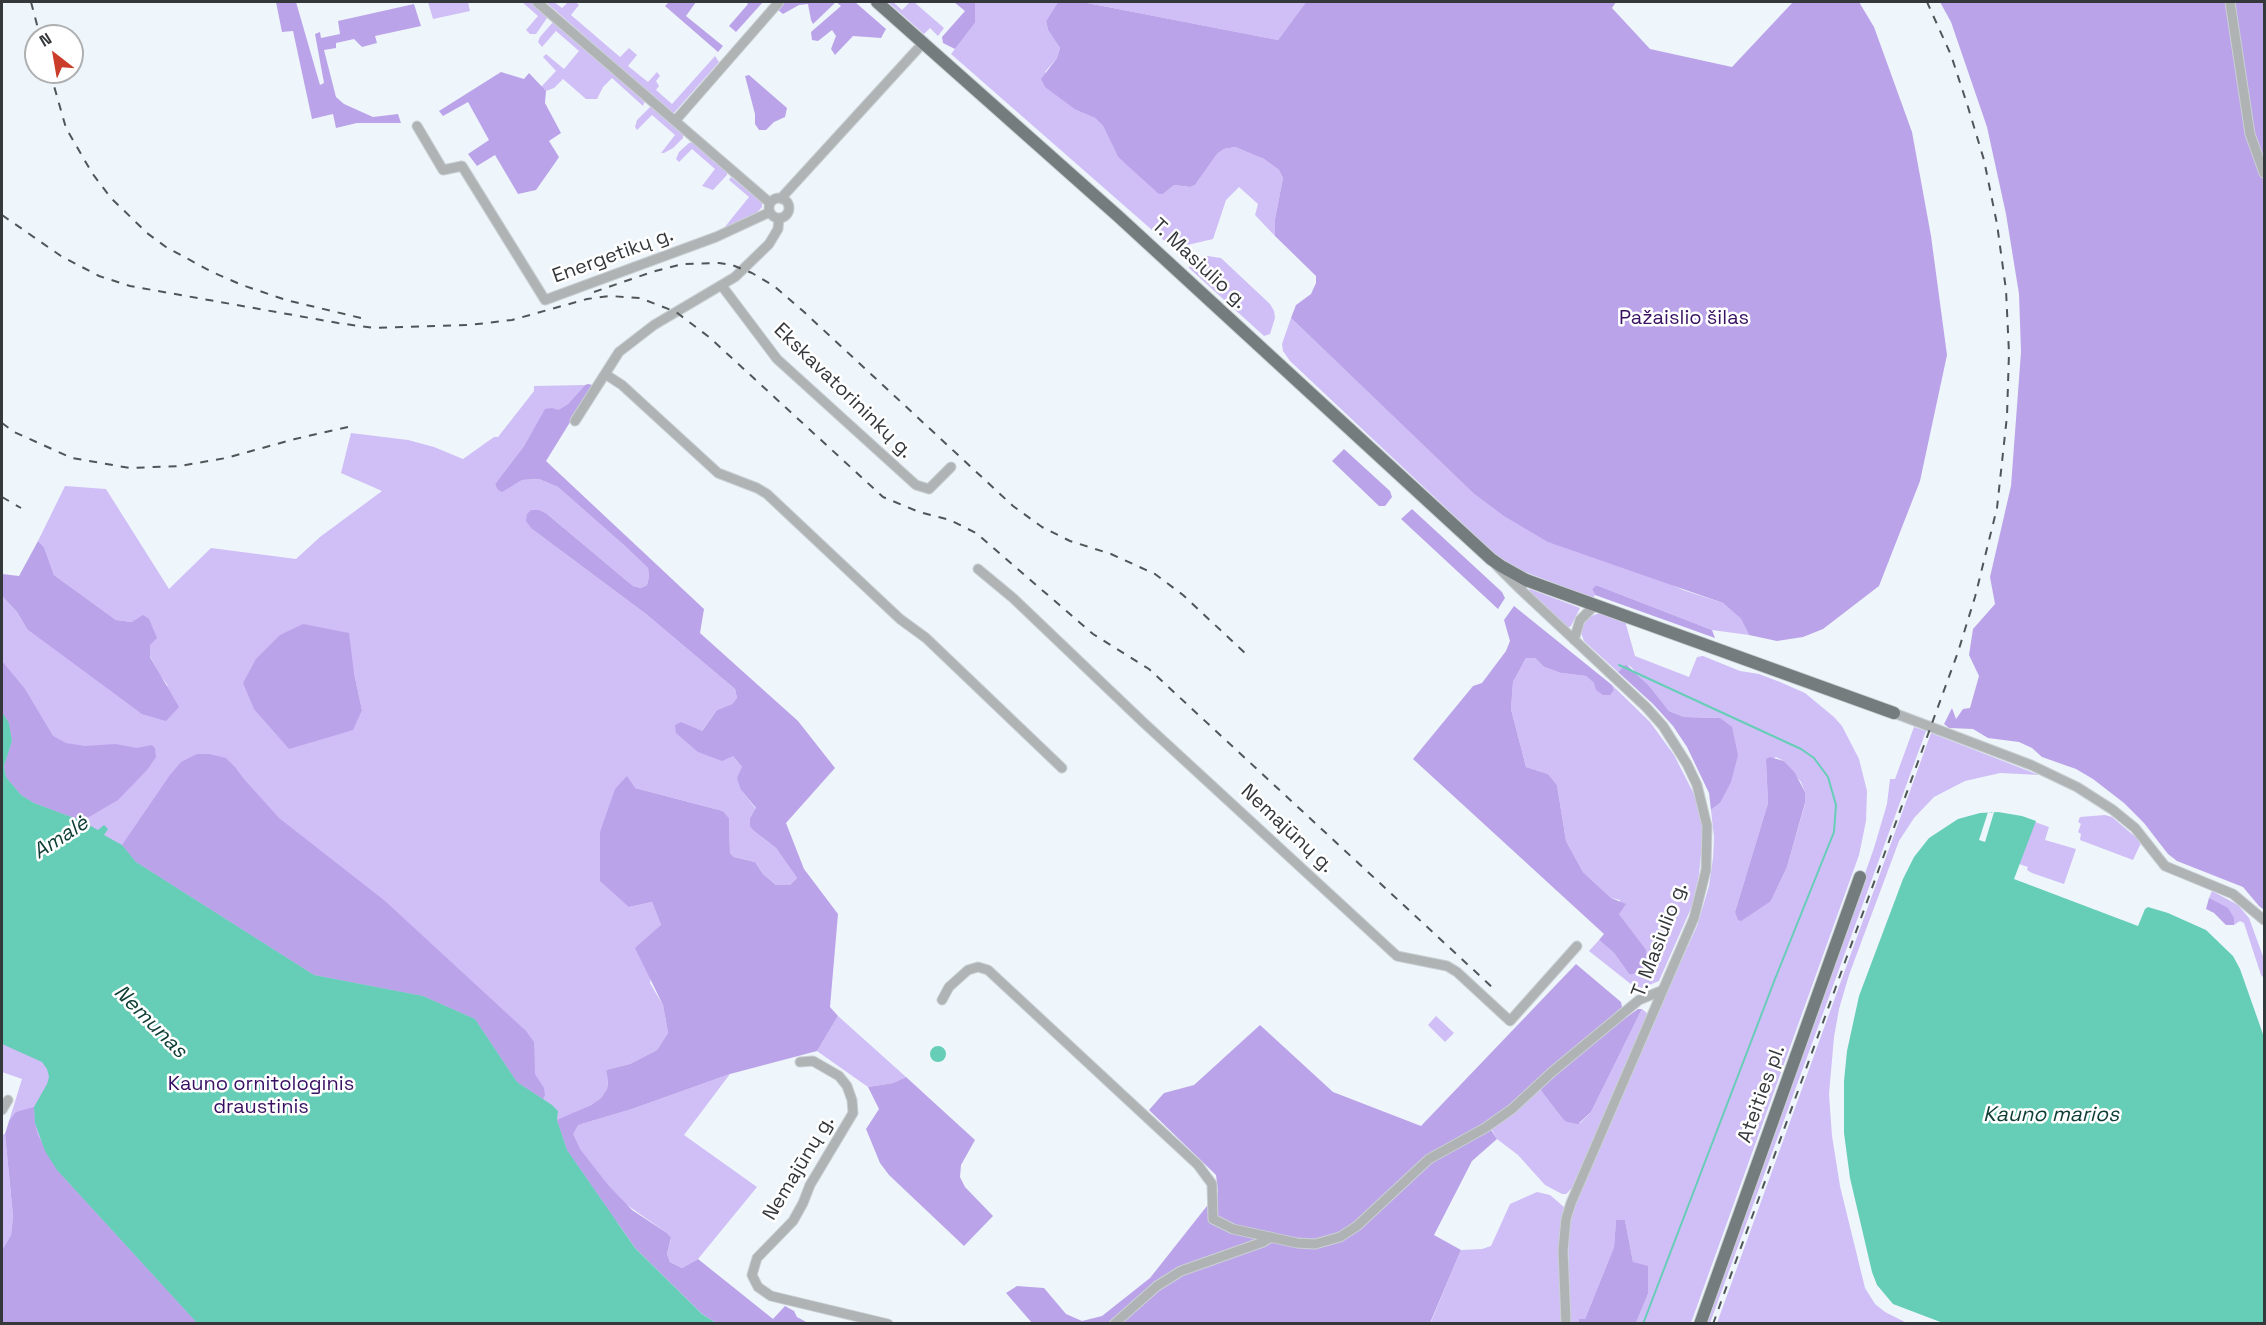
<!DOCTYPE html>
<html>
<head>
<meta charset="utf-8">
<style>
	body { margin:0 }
	#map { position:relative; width:2266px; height:1325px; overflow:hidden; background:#eef6fb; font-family:"Space Grotesk",sans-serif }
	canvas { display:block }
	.frame { position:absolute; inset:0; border:3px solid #35383a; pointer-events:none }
	.north { position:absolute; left:24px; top:24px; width:60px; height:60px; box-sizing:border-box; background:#fff; border:2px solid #aeafb0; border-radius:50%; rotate:329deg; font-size:16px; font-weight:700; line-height:24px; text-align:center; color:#35383a }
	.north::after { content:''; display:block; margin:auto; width:21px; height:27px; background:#c93d2a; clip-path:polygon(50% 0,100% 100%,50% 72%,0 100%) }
</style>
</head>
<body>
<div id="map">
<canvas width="2266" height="1325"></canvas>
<div class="frame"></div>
<div class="north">N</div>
</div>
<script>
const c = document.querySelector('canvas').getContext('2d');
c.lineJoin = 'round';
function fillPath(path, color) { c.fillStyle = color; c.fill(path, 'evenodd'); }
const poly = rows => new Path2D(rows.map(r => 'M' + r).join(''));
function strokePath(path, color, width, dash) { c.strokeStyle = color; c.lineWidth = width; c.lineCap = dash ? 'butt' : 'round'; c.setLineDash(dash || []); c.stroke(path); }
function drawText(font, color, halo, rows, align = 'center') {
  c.font = font + ' "Space Grotesk",sans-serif'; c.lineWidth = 5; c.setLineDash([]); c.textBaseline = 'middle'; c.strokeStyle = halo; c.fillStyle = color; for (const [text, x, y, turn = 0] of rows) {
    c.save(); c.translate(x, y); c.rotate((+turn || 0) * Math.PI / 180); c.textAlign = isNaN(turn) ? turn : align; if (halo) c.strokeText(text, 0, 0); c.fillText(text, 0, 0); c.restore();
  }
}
const green = poly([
	[428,2,468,2,470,11,433,19],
	[522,2,531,2,547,16,547,18,536,34,530,34,526,30,538,16],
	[546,2,554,2,562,8,568,2,576,2,579,5,571,15,620,57,629,48,637,55,628,66,648,82,657,72,660,76,656,81,659,86,656,90,672,104,715,56,719,62,673,114],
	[888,2,893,2,902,10,910,2,914,2,944,28,938,36,930,28,924,34],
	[975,2,1058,2,1046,21,1048,30,1060,48,1057,58,1045,72,1076,110,1095,118,1103,126,1118,157,1163,194,1174,185,1189,187,1195,185,1217,154,1224,149,1235,147,1264,159,1279,170,1283,178,1275,219,1275,236,1255,215,1258,204,1239,187,1226,200,1213,239,1183,246,1168,244,951,54,975,23],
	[1082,2,1306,2,1278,40],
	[553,22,645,100,643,106,612,78,603,87,597,99,586,99,563,79,554,88,546,91,541,87,556,71,543,57,546,54,564,69,579,51,556,31,542,47,538,42,540,37],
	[651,106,683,134,683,138,673,148,664,153,661,153,675,135,652,115,637,130,635,127,637,120],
	[693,142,727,171,727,175,713,190,702,186,715,169,692,149,679,162,676,159,679,152,689,143],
	[731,177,762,202,762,207,754,216,724,228,749,197,729,180],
	[1208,256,1221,258,1270,304,1274,311,1275,318,1270,334,1264,336,1189,268,1190,262,1194,260],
	[1291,318,1472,492,1683,590,1723,603,1741,619,1749,635,1712,630,1596,585,1592,589,1595,595,1593,598,1520,570,1497,556,1290,361,1283,351,1282,344],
	[585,385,568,404,558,410,545,410,524,446,495,484,497,489,502,491,522,480,539,479,558,487,626,547,648,568,649,577,647,585,641,588,633,586,547,514,532,529,646,614,735,689,737,698,732,704,717,710,701,732,733,756,742,767,741,790,756,809,750,818,754,831,776,848,797,878,790,885,776,885,763,874,755,862,734,857,730,853,729,818,723,811,635,788,629,907,652,902,661,925,650,983,663,1005,668,1033,657,1050,630,1064,606,1070,608,1080,607,1089,601,1098,591,1105,574,1113,581,1124,632,1109,730,1074,684,1135,757,1187,698,1259,682,1268,670,1262,667,1254,671,1239,667,1233,627,1205,614,1230,669,1323,136,1323,9,1121,22,1079,2,1072,2,596,17,612,27,629,168,686,160,675,150,656,150,645,132,622,116,620,54,575,44,547,38,541,65,486,106,489,169,589,211,548,296,559,320,537,382,491,341,473,351,433,408,440,434,447,463,459,494,437,498,437,534,391,534,386],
	[354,673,362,710,243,683],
	[1530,589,1580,608,1571,626,1568,628,1528,592],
	[1600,613,1625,621,1635,656,1689,677,1697,657,1703,656,1740,671,1759,674,1780,682,1805,693,1834,717,1842,726,1859,759,1867,791,1866,821,1859,855,1691,1323,1636,1323,1648,1294,1633,1262,1625,1220,1616,1221,1614,1247,1585,1319,1579,1319,1579,1323,1570,1324,1568,1231,1575,1206,1656,1016,1697,926,1709,886,1713,858,1714,837,1711,810,1720,803,1720,718,1684,717,1669,711,1631,667,1626,664,1618,672,1584,641,1581,633,1581,627,1585,621,1591,616],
	[1776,757,1784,761,1801,782,1805,792,1805,804,1787,867,1771,901,1735,912,1768,803,1766,762],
	[1526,658,1535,658,1544,667,1561,673,1586,676,1594,683,1614,690,1612,685,1650,722,1674,755,1693,792,1702,820,1702,843,1699,875,1692,906,1659,981,1642,988,1632,985,1589,951,1599,940,1614,953,1629,974,1645,950,1619,914,1620,900,1611,898,1583,872,1566,841,1557,785,1548,774,1526,767,1511,709,1513,682],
	[1914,727,1926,731,1710,1323,1706,1324,1874,848,1887,804,1890,779,1895,779],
	[1931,733,2039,775,2000,773,1965,781,1934,797,1914,818,1899,841,1849,975,1839,1009,1834,1037,1829,1094,1832,1136,1840,1186,1865,1288,1875,1304,1885,1312,1907,1323,1717,1323],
	[2105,815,2112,817,2139,840,2141,843,2133,860,2080,840,2081,834,2078,832,2081,824,2078,822,2080,817],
	[2035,822,2049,827,2045,840,2076,849,2064,884,2032,873,2027,870,2028,867,2019,864],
	[2212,891,2238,905,2249,918,2264,959,2264,978,2261,975,2244,923,2240,921,2234,925,2234,918,2209,898],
	[1642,1009,1648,1014,1573,1187,1566,1194,1562,1194,1545,1185,1518,1155,1497,1139,1491,1128,1539,1088,1562,1118,1580,1123,1591,1112],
	[838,1016,906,1077,893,1083,868,1087,817,1051],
	[1436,1016,1454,1033,1445,1042,1428,1025],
	[5,1134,13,1216,11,1235,2,1250,2,1135],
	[1537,1192,1550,1195,1564,1207,1559,1241,1562,1323,1430,1324,1461,1250,1482,1249,1491,1246,1510,1204]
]);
const forest = poly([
	[276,2,296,2,320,85,324,83,315,34,320,32,321,38,340,34,338,21,414,4,421,26,375,36,377,43,362,47,354,39,336,43,336,48,324,50,336,97,344,104,373,117,398,114,401,123,357,123,336,128,333,114,312,119,293,31,282,32],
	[669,2,696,2,686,16,723,46,718,52,665,6],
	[746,2,763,2,736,32,729,26,748,4],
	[783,2,855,2,886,29,881,38,853,36,835,55,831,49,836,36,832,30,818,41,812,40,811,32,841,6,836,2,813,24,811,20,808,4,799,5,783,14,777,9],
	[954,2,975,2,975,23,955,49,943,43,942,37,965,11],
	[1058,2,1082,2,1278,40,1306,2,1616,2,1612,8,1650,49,1732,67,1793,2,1859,2,1874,27,1912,132,1931,236,1947,355,1920,481,1879,586,1823,629,1803,637,1777,641,1749,635,1741,619,1723,603,1548,542,1504,516,1472,492,1291,318,1296,305,1311,294,1316,283,1316,276,1275,236,1275,219,1283,178,1279,170,1264,159,1235,147,1224,149,1217,154,1195,185,1190,187,1174,185,1163,194,1159,194,1118,157,1103,126,1095,118,1076,110,1045,87,1041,79,1057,58,1060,48,1048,30,1046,21],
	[1940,2,2264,2,2264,910,2259,906,2243,887,2177,861,2168,854,2144,823,2124,803,2093,779,2076,769,2042,757,2032,748,2019,742,1988,738,1973,729,1949,728,1944,724,1952,708,1956,719,1963,709,1970,708,1979,676,1969,655,1973,629,1995,604,1990,577,2011,486,2021,352,2019,294,2006,214,1987,127,1951,22],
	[501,72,524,79,529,73,546,91,545,103,561,133,549,141,559,157,555,163,536,190,518,194,495,155,477,166,468,154,489,140,468,102,443,116,439,111],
	[749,75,787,108,785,117,774,122,766,130,759,130,755,124,755,114,745,76],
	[588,384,593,385,546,461,704,609,700,633,798,721,835,768,786,823,804,869,838,914,830,1007,838,1016,817,1051,730,1074,632,1109,578,1125,573,1134,580,1149,608,1185,632,1210,667,1233,671,1238,667,1254,670,1262,682,1268,698,1259,773,1319,785,1306,794,1311,797,1317,808,1323,716,1323,702,1314,635,1248,567,1150,557,1120,591,1105,601,1098,607,1089,608,1081,606,1070,630,1064,657,1050,668,1033,663,1005,635,948,661,925,652,902,629,907,600,881,600,832,615,789,627,776,635,788,723,811,729,818,730,853,734,857,755,862,763,874,776,885,790,885,797,878,776,848,754,831,750,826,750,818,756,808,741,790,737,778,742,767,733,756,722,761,698,752,676,733,675,725,681,722,702,731,717,710,732,704,737,698,735,689,646,614,532,529,526,521,527,514,531,510,539,510,547,514,633,586,641,588,647,585,649,577,648,568,626,547,558,487,539,479,522,480,502,492,497,489,495,484,524,446,545,409,552,408,558,410,568,404,585,385],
	[1344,449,1390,491,1392,497,1385,506,1379,506,1332,461],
	[1412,509,1502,592,1505,598,1498,609,1401,519],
	[38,541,44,547,54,575,116,620,132,622,143,615,149,619,157,638,150,645,150,657,179,707,166,721,142,714,27,629,17,612,2,596,2,574,19,576],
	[1596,585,1712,630,1715,638,1595,595,1592,589],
	[1514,606,1612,685,1614,690,1610,695,1603,695,1596,690,1594,683,1586,676,1561,673,1544,667,1535,658,1526,658,1513,682,1511,709,1526,767,1548,774,1557,785,1566,841,1583,872,1611,898,1626,904,1619,914,1646,950,1646,967,1633,974,1629,974,1614,953,1599,940,1604,934,1413,759,1473,686,1482,683,1506,651,1510,641,1504,620],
	[303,624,349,633,354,673,362,710,353,730,289,749,254,709,243,683,256,659,280,635],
	[2,661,25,689,53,736,66,743,85,746,115,744,137,748,152,745,155,748,156,757,147,770,118,800,82,821,34,803,21,795,6,777,4,766,12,741,9,723,2,712],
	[1626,664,1648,685,1669,711,1684,717,1720,718,1732,727,1738,755,1731,782,1720,803,1711,810,1709,793,1687,747,1673,726,1653,704,1618,672],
	[197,754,209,754,226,758,235,767,243,778,279,818,385,901,526,1031,534,1042,535,1074,544,1088,545,1095,543,1099,517,1082,475,1019,423,996,314,975,136,862,122,845,170,775,181,762],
	[1770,757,1784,761,1795,773,1805,792,1805,803,1787,867,1771,901,1741,921,1738,920,1735,912,1768,803,1766,762,1766,759],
	[2209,898,2228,908,2234,918,2234,925,2226,925,2214,913,2206,909],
	[1576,964,1621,1002,1622,1007,1514,1102,1486,1122,1497,1139,1472,1161,1434,1235,1461,1250,1430,1323,1032,1323,1006,1293,1017,1286,1044,1288,1066,1314,1082,1321,1102,1316,1150,1278,1218,1192,1216,1175,1149,1110,1164,1093,1194,1085,1260,1025,1333,1092,1421,1126],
	[1638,1009,1642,1009,1591,1112,1578,1124,1567,1122,1562,1118,1539,1088,1596,1039],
	[906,1077,975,1140,961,1165,960,1177,965,1187,993,1216,964,1246,889,1175,880,1163,866,1129,879,1109,868,1087,893,1083],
	[34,1107,35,1123,38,1135,57,1170,197,1323,2,1324,2,1250,11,1235,13,1216,5,1134,9,1121,16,1112],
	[1616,1220,1625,1220,1633,1262,1648,1266,1648,1294,1636,1323,1579,1323,1579,1319,1585,1319,1614,1247]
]);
const water = poly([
	[2,712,9,723,12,741,4,766,6,777,21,795,34,803,82,821,98,830,104,825,108,829,104,835,122,845,136,862,314,975,423,996,475,1019,517,1082,552,1105,558,1111,557,1120,567,1150,635,1248,702,1314,716,1323,197,1323,57,1170,45,1151,35,1123,34,1107,47,1084,49,1077,47,1069,42,1062,2,1044],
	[1998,812,2022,816,2036,821,2014,879,2138,926,2145,909,2148,907,2168,913,2206,930,2233,956,2240,969,2264,1037,2264,1323,1943,1323,1893,1304,1877,1285,1872,1272,1850,1178,1844,1133,1844,1081,1847,1051,1859,996,1903,879,1914,857,1929,838,1958,819,1980,813],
	'930 1054a8 8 0 1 1 16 0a8 8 0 1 1-16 0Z'
]);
const pier = poly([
	[1995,809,1985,842,1979,840,1988,812,1992,813]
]);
const stream = poly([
	[1619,665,1801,749,1814,758,1828,777,1836,805,1834,832,1775,979,1643,1324]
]);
const minor = poly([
	[537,2,770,203],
	[2230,2,2250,134,2264,173],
	[675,121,779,2],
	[417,126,443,170,462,166,545,300,716,237,770,212],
	'769 208a10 10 0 1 1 20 0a10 10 0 1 1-20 0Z',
	[782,199,784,195,924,42],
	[722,286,777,359,916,485,929,489,951,467],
	[605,374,622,385,718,473,757,488,767,494,900,619,926,638,1062,768],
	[575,421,619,352,654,325,735,277,769,244,778,229,779,218],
	[1496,565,1520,589],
	[978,569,1013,598,1144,723,1397,956,1447,966,1457,972,1510,1021,1577,946],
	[1526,580,1520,589,1646,707,1663,726,1687,764,1697,785,1707,826,1706,870,1694,918,1571,1203,1566,1219,1563,1250,1566,1324],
	[1574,640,1580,620,1595,605],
	[1894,713,2031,765,2077,787,2113,810,2135,828,2165,866,2233,894,2264,920],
	[942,1000,949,987,968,970,978,967,988,970,1198,1165,1212,1184,1213,1219,1233,1229,1297,1243,1315,1244,1340,1237,1357,1226,1429,1159,1485,1128,1512,1109,1552,1072,1639,1000,1663,990],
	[800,1062,813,1061,839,1076,847,1086,852,1100,853,1113,810,1185,803,1203,793,1221,757,1258,752,1275,758,1287,771,1296,888,1324],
	[2,1110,8,1100],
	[1114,1324,1157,1286,1181,1271,1263,1242,1271,1237]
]);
const major = poly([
	[877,2,1119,217,1491,559,1501,566,1526,580,1545,587,1894,713],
	[1700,1324,1860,877]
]);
const rail = poly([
	[31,2,40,36],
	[50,72,66,128,92,173,111,198,147,233,166,247,212,272,242,285,286,300,361,318],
	[2,215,61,256,99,276,130,286,338,323,374,328,469,325,512,320,587,299,610,296,640,298,676,312,709,337,883,497,919,512,950,520,976,533,1093,634,1149,669,1493,988],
	[594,292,652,272,683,264,719,263,732,265,752,273,774,286,803,311,1013,506,1042,527,1070,541,1111,554,1155,574,1183,595,1246,654],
	[2,423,14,432,72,458,130,468,180,466,226,458,295,439,348,427],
	[2,497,21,508],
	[1713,1324,1958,652,1975,597,1997,508,2007,416,2009,353,2006,290,1997,224,1984,160,1968,107,1951,55,1927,2]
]);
const streetNames = [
	["Energetikų g.",613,256,-20],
	["T. Masiulio g.",1199,264,43],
	["Ekskavatorininkų g.",843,391,44],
	["Nemajūnų g.",1287,829,43],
	["T. Masiulio g.",1660,940,-69],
	["Ateities pl.",1762,1094,-70],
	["Nemajūnų g.",799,1168,-59]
];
const parkNames = [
	["Pažaislio šilas",1684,319],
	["Kauno ornitologinis",261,1085],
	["draustinis",261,1108]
];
const waterNames = [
	["Amalė",61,838,-33],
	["Nemunas",150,1022,45],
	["Kauno marios",2051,1115]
];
fillPath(green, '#d0bef7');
fillPath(forest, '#bba3ea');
fillPath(water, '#66ceb7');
fillPath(pier, '#eef6fb');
strokePath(stream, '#66ceb7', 2);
strokePath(minor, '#c9d0d4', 11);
strokePath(major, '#c9d0d4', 14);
strokePath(minor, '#afb3b4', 9);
strokePath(major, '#757c7d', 12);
strokePath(rail, '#515558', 2, [8, 8]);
drawText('20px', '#35383a', '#fff', streetNames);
drawText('20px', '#381163', '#fff', parkNames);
drawText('italic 21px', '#0d3d34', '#fff', waterNames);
</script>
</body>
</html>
